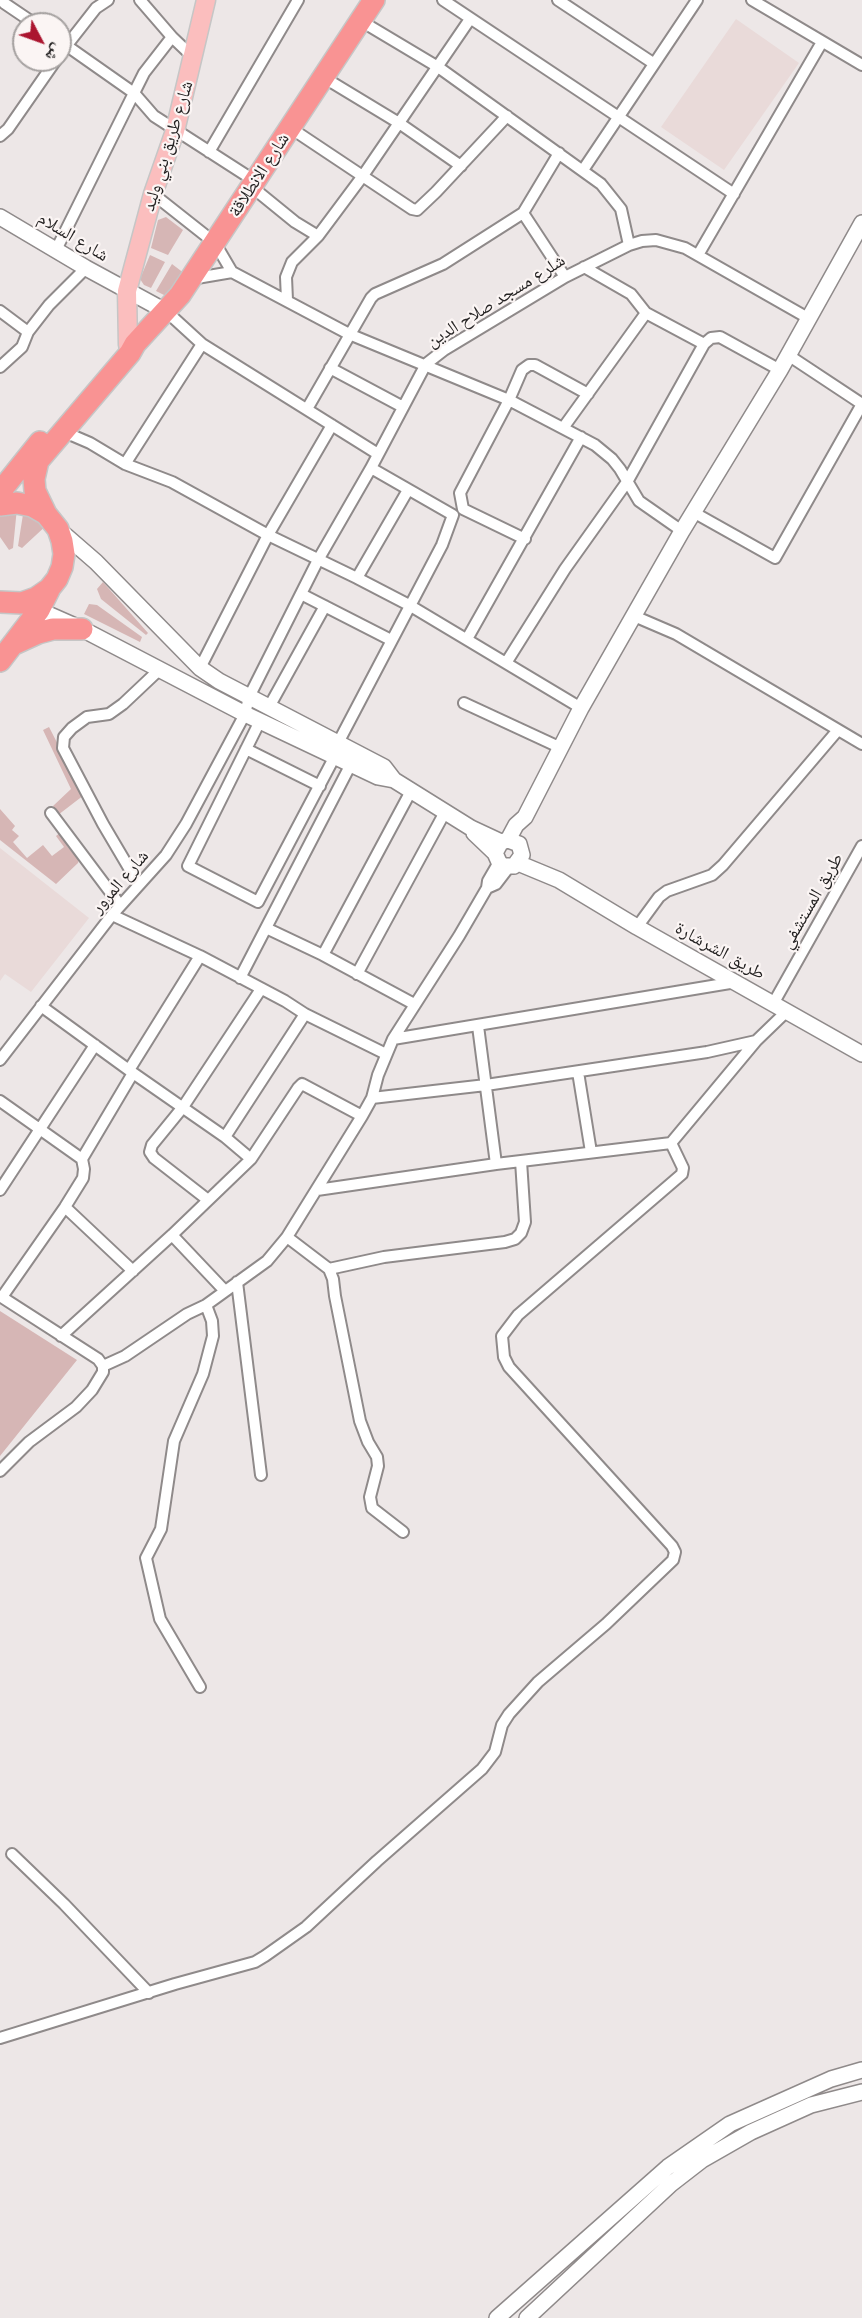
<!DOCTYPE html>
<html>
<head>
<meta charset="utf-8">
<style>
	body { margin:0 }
	#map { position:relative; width:862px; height:2318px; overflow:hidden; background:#ede7e7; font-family:Montserrat,"Noto Naskh Arabic",sans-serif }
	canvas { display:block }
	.north { position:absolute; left:12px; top:12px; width:60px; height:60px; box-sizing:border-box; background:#fbf5f4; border:2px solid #a5a1a0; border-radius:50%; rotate:131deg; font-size:16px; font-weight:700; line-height:24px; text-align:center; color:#252323 }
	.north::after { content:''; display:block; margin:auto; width:21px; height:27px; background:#ab152f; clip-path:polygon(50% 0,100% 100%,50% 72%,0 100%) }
</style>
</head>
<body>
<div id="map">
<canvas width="862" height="2318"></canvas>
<div class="north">ش</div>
</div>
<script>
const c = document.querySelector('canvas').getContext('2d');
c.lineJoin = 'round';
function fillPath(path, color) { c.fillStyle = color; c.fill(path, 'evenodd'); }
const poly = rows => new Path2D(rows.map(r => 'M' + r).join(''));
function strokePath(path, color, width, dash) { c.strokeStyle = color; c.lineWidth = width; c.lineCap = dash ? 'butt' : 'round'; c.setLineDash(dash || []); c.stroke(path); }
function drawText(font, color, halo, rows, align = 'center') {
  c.font = font + ' Montserrat,"Noto Naskh Arabic",sans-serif'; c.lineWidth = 4.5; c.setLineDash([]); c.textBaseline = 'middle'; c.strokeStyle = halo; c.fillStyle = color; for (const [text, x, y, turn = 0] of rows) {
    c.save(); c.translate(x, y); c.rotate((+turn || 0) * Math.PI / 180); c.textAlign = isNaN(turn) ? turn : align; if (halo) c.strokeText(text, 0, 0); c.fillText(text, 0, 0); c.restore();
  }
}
const built = poly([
	[736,19,799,63,724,170,661,127],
	[0,848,89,918,31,992,5,974,0,981]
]);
const green = poly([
	[166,217,183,230,168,255,151,248,158,220],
	[150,255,165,262,151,288,144,285,140,279],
	[172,264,189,277,168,297,156,291],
	[17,508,13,548,9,550,0,537,0,512],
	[24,508,49,523,22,548,18,546],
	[103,582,148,633,146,635,101,599,97,589],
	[89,604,97,605,142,637,140,642,84,614],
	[49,727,84,795,58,815,53,806,71,789,43,730],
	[0,809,15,826,12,830,19,836,13,842,27,858,43,845,52,856,64,847,56,836,61,832,68,844,67,846,79,860,78,863,56,884,0,840],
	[0,1311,77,1360,0,1456]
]);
const street = poly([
	[140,0,172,37],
	[443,0,734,194],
	[558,0,653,63],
	[752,0,862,65],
	[4,3,35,24],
	[361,21,438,67,601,184,621,209,629,245],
	[60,54,96,8,108,0],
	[194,58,172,37,144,73,134,93,154,116,255,181],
	[323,77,399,123,461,166],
	[289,127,412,209,417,210,436,192,507,116],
	[0,136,8,129,56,60],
	[209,152,298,0],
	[583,170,697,0],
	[252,187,295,222,318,236,362,177,470,19],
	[153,194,215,243,232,272,349,334,509,400,595,445,612,459,620,469,639,501,682,531],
	[523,213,565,277],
	[56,250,134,93,60,41],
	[698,255,822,42],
	[584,267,631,294,646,313,704,344],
	[191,279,232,272],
	[287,300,286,277,292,262,318,236],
	[0,311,28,332],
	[167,312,202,344,378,454],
	[788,355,862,404],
	[0,367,22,347,28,332,49,305,86,268],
	[330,368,403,407],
	[307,409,371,298,375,294,443,264,523,213,559,153],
	[563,428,646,313],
	[62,431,90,443,125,464,172,482,268,535,357,578,408,490],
	[125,464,202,344],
	[693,512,775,558,862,404],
	[525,539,463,509,460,493,509,400,522,370,529,365,535,365,588,394],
	[357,578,409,605,581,708],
	[301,594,391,640],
	[634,616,676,634,862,744],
	[467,639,581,437],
	[506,663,565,569,627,482,704,344,711,338,720,337,780,370],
	[200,668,268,535,332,425],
	[464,703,559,747],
	[269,707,325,606],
	[260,721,188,866,258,902,335,756],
	[338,743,442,545,453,515,371,468],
	[246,749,320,786],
	[51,813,120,905],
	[139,885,103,824,63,748,64,737,72,728,87,717,109,714,123,704,159,670],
	[487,888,496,884,509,867],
	[112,915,200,956,285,1001,305,1014,386,1054],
	[637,927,659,897,667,891,712,875,723,865,838,730],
	[266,928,323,955,414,1004],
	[323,955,411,791],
	[357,974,445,812],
	[240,978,351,764],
	[773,1004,862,846],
	[41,1006,133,1073,225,1137,251,1159],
	[478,1026,496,1164],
	[393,1039,736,982],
	[0,1060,112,915,166,855,186,824,245,714,249,697,318,560,371,468,426,364,444,350,565,277,629,245,642,241,656,240,685,248,808,318],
	[129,1070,200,956],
	[578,1072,591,1152],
	[372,1098,486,1085,707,1052,756,1041,786,1012],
	[0,1101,82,1159,84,1169,83,1178,65,1207,2,1297],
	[225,1137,305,1014],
	[82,1159,133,1073],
	[0,1190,95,1045],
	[317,1190,496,1164,671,1143],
	[208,1200,154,1158,150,1152,152,1145,183,1107,261,989],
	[65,1207,133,1271],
	[172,1235,225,1291],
	[287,1237,329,1269,333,1279,335,1296,360,1421,368,1442,377,1457,378,1466,370,1497,372,1508,403,1532],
	[329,1269,384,1257,505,1242,515,1239,521,1233,525,1222,521,1161],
	[237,1282,261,1475],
	[0,1296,98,1359,103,1366],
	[61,1336,172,1235,251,1159,298,1088,302,1084,362,1116],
	[103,1366,125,1356,187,1314,206,1305,267,1261,287,1237,362,1116,372,1098,378,1075,393,1039,459,936,487,888,488,881,499,862],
	[0,1471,29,1442,76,1407,92,1390,103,1372,103,1366],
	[200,1687,160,1619,146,1558,161,1529,174,1441,203,1374,213,1336,212,1321,206,1305],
	[12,1854,64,1904,149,1993],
	[0,2038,175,1984,255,1962,265,1956,306,1927,377,1861,482,1769,495,1752,502,1725,509,1714,538,1682,606,1624,673,1560,675,1552,672,1546,509,1367,504,1357,502,1336,518,1315,682,1174,683,1168,671,1143,756,1041]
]);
const secondary = poly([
	[0,217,86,268,167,312],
	[58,529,96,562,200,668,219,681,384,767,394,780,471,828,501,842],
	[32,607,82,629,245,714,378,777,394,780],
	[474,833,495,853,499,862,503,866,514,866,522,855,519,844,508,840,501,842,495,853],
	[508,840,516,825,525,817,581,708,682,531,780,370,862,223],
	[518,863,559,880,637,927,862,1054],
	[497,2318,668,2167,730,2124,831,2079,862,2070],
	[527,2318,671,2184,702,2160,751,2132,811,2105,862,2092]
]);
const primary = poly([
	[128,345,127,291,153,194,175,131,206,0]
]);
const highway = poly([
	[0,492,40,442],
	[0,505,17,503,32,506,46,514,58,529,62,541,64,554,62,567,57,579,49,589,36,598,22,603,0,602],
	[46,514,35,491,34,479,38,461,130,353,135,344,180,295,374,0],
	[14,644,38,633,53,629,82,629],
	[0,661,39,610,49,590]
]);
const streetNames = [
	["شارع طريق بني وليد",168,146,-73],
	["شارع الانطلاقة",259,175,-57],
	["شارع السلام",73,237,31],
	["شلرع مسجد صلاح الدين",496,301,-32],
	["شارع المرور",120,882,-49],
	["طريق المستشفي",812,901,-60],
	["طريق الشرشارة",720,951,29]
];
fillPath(built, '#e9dad9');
fillPath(green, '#d6b6b5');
strokePath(street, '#8f8a8a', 14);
strokePath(secondary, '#8f8a8a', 18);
strokePath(primary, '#c6c6c6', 21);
strokePath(highway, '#c6c6c6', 24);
strokePath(street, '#fff', 10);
strokePath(secondary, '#fff', 15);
strokePath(primary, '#fbbebe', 18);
strokePath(highway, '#f99393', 21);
drawText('18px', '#252323', '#fbf5f4', streetNames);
</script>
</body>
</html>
